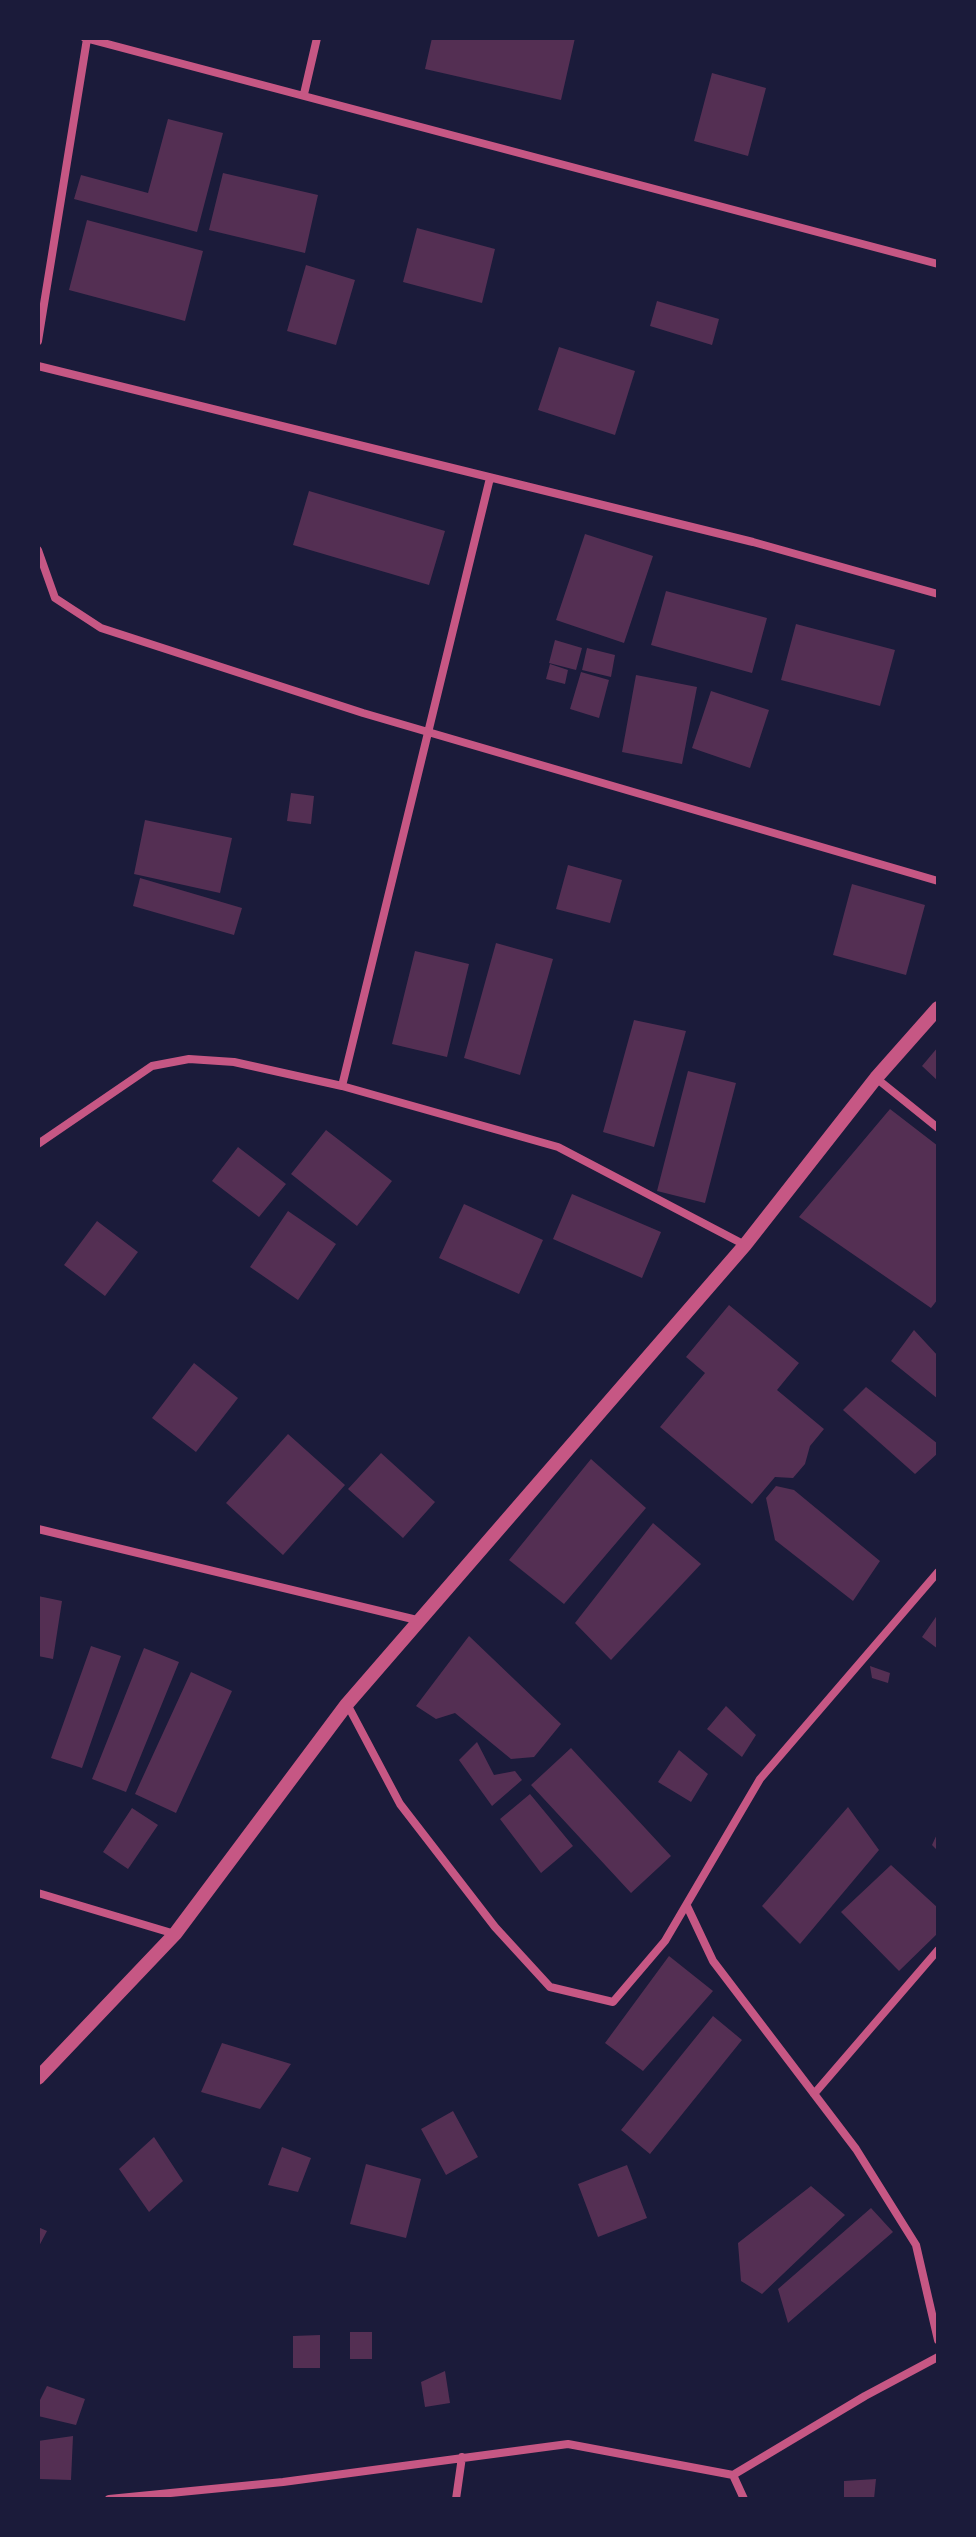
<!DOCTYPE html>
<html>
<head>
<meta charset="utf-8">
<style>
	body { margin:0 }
	#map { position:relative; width:976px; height:2537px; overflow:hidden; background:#1b1b3a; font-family:"Roboto Condensed",sans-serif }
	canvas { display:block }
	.frame { position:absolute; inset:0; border:40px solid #1b1b3a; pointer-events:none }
</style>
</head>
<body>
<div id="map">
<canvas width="976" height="2537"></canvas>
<div class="frame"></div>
</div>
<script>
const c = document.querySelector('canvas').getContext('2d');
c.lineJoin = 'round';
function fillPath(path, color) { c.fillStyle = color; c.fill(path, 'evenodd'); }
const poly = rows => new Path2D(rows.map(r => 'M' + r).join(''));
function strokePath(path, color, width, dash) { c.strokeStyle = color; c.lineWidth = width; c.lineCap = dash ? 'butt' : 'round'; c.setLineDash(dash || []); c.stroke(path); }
const building = poly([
	[432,38,575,38,561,100,425,69],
	[712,73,766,88,748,156,694,141],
	[168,119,223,133,197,232,74,199,81,175,148,193],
	[223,173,318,195,305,253,209,230],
	[87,220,203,251,185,321,69,290],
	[417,228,495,249,482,303,403,282],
	[306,265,355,280,336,345,287,331],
	[657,301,719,319,712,345,650,326],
	[559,347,635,371,615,435,538,410],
	[309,491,445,531,429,585,293,545],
	[585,534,653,556,624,643,556,620],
	[666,591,767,618,752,673,651,645],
	[796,624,895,650,880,706,781,680],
	[555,640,582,648,576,670,549,663],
	[587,648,615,655,611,677,582,670],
	[550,664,568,670,565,684,546,679],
	[581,672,609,680,599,718,570,709],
	[636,675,697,687,682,764,622,752],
	[711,691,769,710,750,768,692,748],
	[291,793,314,796,311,824,287,821],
	[145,820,232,838,220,893,134,874],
	[568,865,622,880,610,923,556,909],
	[140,878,242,908,234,935,133,906],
	[852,884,925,905,906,975,833,955],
	[496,943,553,959,520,1075,464,1058],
	[415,951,469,964,447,1057,392,1044],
	[634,1020,686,1031,654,1147,603,1132],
	[938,1047,938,1081,922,1066],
	[688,1071,736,1083,705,1203,657,1191],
	[890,1109,938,1146,938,1299,931,1308,799,1217],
	[326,1130,392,1181,357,1226,291,1174],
	[238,1147,286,1184,259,1217,212,1181],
	[572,1194,661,1232,642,1278,553,1239],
	[464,1204,543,1240,519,1294,439,1258],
	[288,1211,336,1244,298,1300,250,1267],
	[97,1221,138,1252,105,1296,64,1265],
	[729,1305,799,1363,777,1390,824,1429,810,1446,805,1464,793,1478,775,1477,752,1504,660,1427,705,1373,686,1357],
	[914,1330,938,1356,938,1399,891,1361],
	[194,1363,238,1398,196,1452,152,1418],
	[866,1387,938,1444,938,1453,915,1474,843,1410],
	[288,1434,345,1485,283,1555,226,1503],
	[381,1453,435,1502,403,1538,348,1489],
	[591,1459,646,1508,564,1604,509,1560],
	[776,1486,794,1490,880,1561,853,1601,775,1540,766,1498],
	[653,1523,701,1564,611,1660,575,1623],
	[38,1596,62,1601,53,1659,38,1656],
	[938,1614,938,1649,922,1637],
	[469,1636,561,1724,534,1757,511,1759,455,1713,436,1719,416,1706],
	[91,1646,121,1656,82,1768,51,1758],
	[144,1648,179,1662,126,1792,92,1779],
	[870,1666,890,1673,888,1683,872,1678],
	[191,1672,232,1691,176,1813,135,1794],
	[726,1706,756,1735,742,1757,707,1729],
	[477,1742,494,1775,515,1771,522,1780,492,1806,459,1760],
	[571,1748,671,1856,631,1893,531,1785],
	[679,1750,708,1774,691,1802,658,1782],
	[530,1794,573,1846,541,1873,500,1819],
	[848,1807,879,1850,800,1944,762,1906],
	[132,1808,158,1825,128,1869,103,1852],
	[938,1832,938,1851,932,1845],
	[891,1865,938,1908,938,1933,899,1971,841,1912],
	[669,1956,713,1991,643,2071,605,2043],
	[713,2016,742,2040,650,2154,621,2130],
	[222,2043,291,2064,260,2109,201,2092],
	[453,2111,478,2157,446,2175,421,2129],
	[154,2137,183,2181,149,2212,119,2169],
	[282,2147,311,2158,298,2192,268,2185],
	[366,2164,421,2179,406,2238,350,2224],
	[627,2165,647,2218,598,2237,578,2184],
	[811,2186,845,2215,762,2294,741,2281,738,2243],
	[871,2208,893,2232,788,2323,778,2289],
	[38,2227,47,2231,38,2248],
	[350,2332,372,2332,372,2359,350,2359],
	[320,2335,320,2368,293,2368,293,2336],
	[445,2371,450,2403,425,2407,421,2382],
	[47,2386,85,2399,76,2425,38,2416,38,2404],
	[73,2436,71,2480,39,2479,38,2441],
	[876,2479,874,2499,844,2499,844,2481]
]);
const minor = poly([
	[85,38,938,264],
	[304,94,317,38],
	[38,341,87,39],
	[38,366,753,542,938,594],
	[38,550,55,598,101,628,363,713,938,881],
	[876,1078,938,1128],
	[342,1086,490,478],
	[38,1144,152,1066,189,1059,234,1062,342,1086,558,1147,745,1245],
	[38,1529,417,1620],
	[347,1704,400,1804,495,1927,550,1987,613,2002,665,1941,760,1779,938,1572],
	[38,1893,175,1934],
	[687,1906,713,1961,856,2149,916,2245,938,2340],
	[814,2094,938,1950],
	[733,2475,744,2499],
	[109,2499,283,2482,568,2444,733,2475,865,2396,938,2357],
	[456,2499,462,2457]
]);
const tertiary = poly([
	[38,2078,175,1934,347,1704,745,1245,876,1078,938,1008]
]);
fillPath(building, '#542f53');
strokePath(minor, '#c65784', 8);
strokePath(tertiary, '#c65784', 14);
</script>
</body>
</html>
